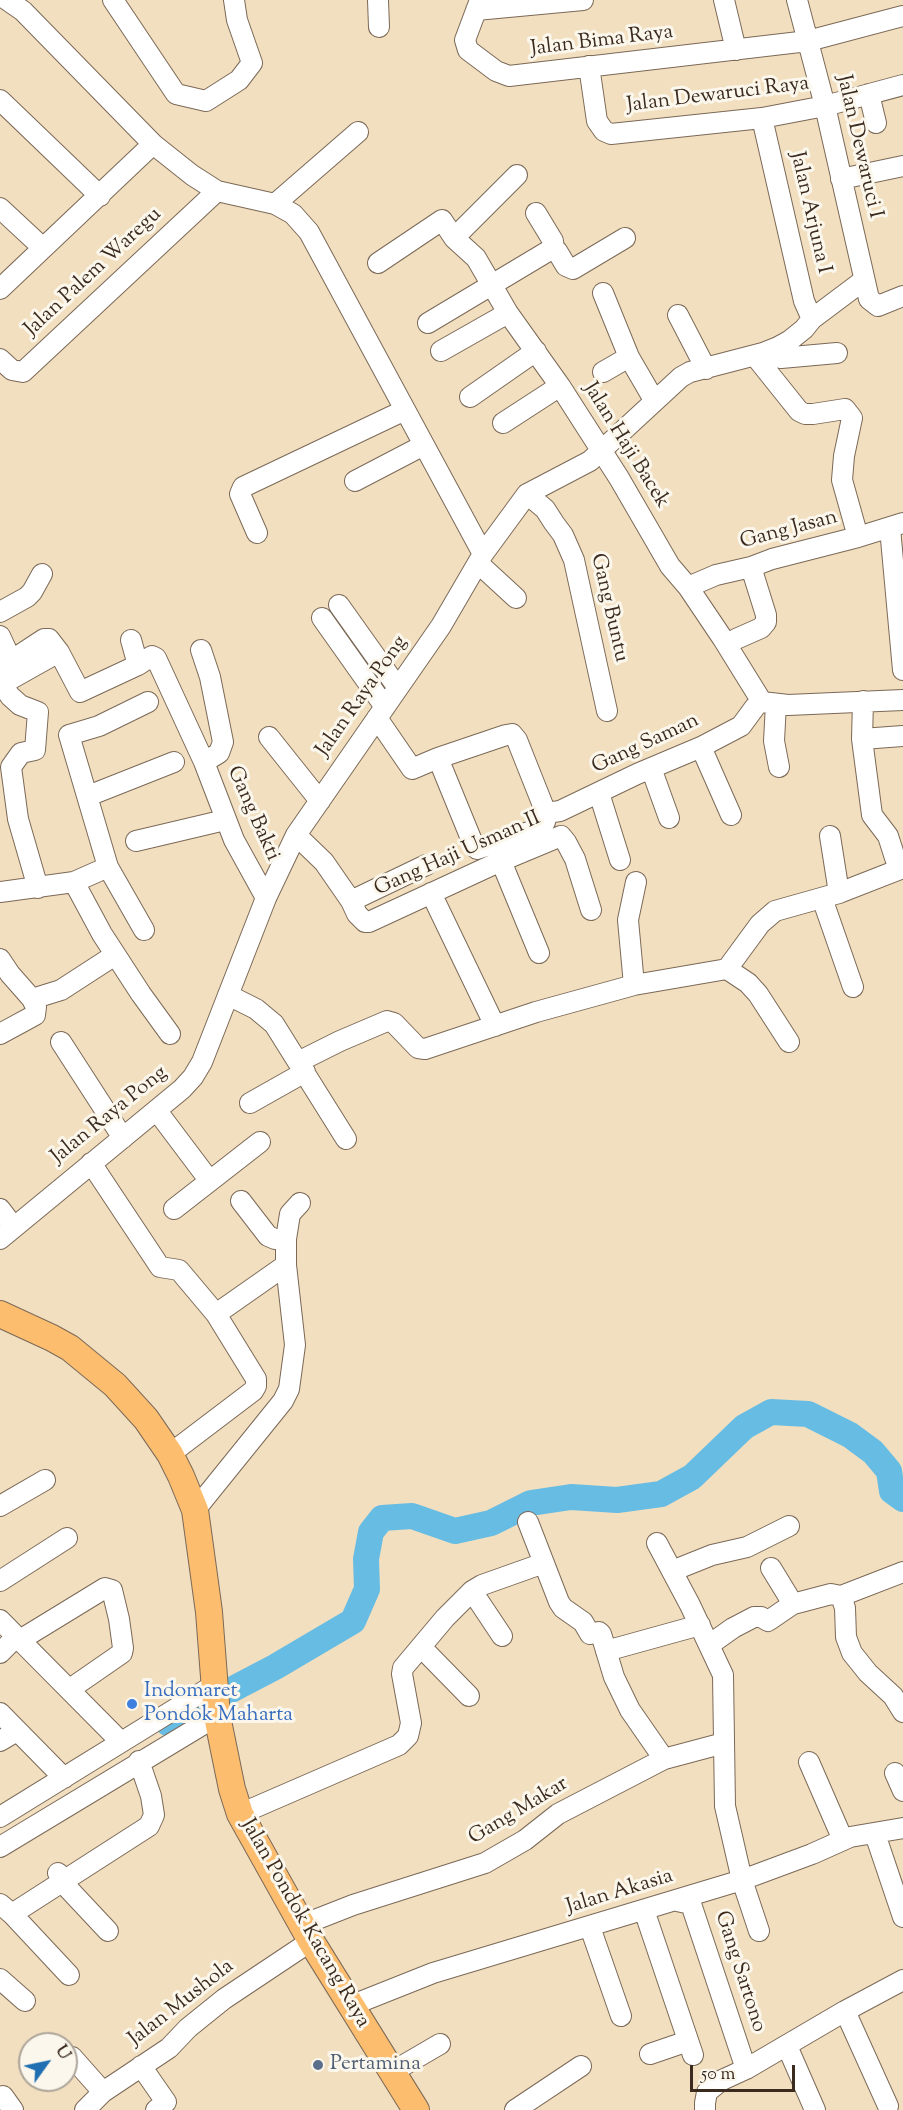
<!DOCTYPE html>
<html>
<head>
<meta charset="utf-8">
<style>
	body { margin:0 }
	#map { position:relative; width:903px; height:2110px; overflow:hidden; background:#f2dfc0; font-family:"Sorts Mill Goudy",serif }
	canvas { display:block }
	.north { position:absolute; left:18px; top:2032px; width:60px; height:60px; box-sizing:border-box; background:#fbf7ec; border:2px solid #aea59a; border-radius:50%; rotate:57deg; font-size:16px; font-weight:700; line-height:24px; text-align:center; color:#3b2a1e }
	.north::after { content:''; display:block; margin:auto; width:21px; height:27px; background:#1f6fb2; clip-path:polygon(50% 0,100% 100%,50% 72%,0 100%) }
	.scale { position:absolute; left:690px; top:2065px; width:105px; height:27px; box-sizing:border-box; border:3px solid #3b2a1e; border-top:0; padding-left:8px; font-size:18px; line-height:21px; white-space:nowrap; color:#3b2a1e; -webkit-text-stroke:4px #fbf7ec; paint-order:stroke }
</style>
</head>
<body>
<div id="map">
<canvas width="903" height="2110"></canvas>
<div class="north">U</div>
<div class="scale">50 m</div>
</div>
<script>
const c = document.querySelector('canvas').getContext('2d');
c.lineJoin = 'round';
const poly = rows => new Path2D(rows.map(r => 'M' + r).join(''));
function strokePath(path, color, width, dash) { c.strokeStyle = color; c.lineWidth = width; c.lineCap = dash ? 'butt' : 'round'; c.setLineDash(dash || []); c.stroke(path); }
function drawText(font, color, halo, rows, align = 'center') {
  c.font = font + ' "Sorts Mill Goudy",serif'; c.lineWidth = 6; c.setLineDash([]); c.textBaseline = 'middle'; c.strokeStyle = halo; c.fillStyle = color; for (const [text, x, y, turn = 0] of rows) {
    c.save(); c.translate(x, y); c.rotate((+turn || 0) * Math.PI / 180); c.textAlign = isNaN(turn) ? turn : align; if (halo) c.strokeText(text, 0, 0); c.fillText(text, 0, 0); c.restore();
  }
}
const river = poly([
	[168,1723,275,1667,353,1621,367,1589,366,1559,371,1532,382,1518,412,1516,455,1531,491,1523,531,1503,571,1497,617,1500,661,1494,692,1477,744,1427,771,1412,808,1414,850,1435,873,1452,889,1471,892,1491,903,1499]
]);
const minor = poly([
	[7,0,23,11,153,144,192,175,217,191,275,204,293,214,309,232,483,554],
	[113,0,176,94,206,101,239,80,252,63,237,20,234,0],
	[378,0,379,27],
	[480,0,465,40,468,50,496,71,509,76,808,41,903,16],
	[724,0,736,50],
	[797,0,825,106,869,299,878,306,903,296],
	[476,10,583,0],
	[589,66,597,121,604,131,611,134,762,118,825,106,903,85],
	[869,94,876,123],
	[0,100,100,196],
	[762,118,804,301,812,319],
	[841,179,903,166],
	[275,204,358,132],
	[0,208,43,248],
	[536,213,553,241,554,249],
	[454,238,517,175],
	[378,263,442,220,454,238,476,258,508,313,560,386,619,478,670,566,688,587,723,639,762,702,788,705,903,700],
	[0,289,153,144],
	[603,293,629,357,654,400],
	[678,315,706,369],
	[428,323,550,250,554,249,557,251,566,266,573,269,625,238],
	[441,351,508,313],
	[763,353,781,358,837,353],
	[755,356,799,411,805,414,813,414,845,409,852,418,844,456,842,480,858,537],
	[0,359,12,370,23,372,217,191],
	[603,372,629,357],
	[470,397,536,351],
	[503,423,560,386],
	[355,481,424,445],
	[527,494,545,509,554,523,563,535,574,560,607,711],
	[890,528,903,670],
	[257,533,240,494,243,487,405,410],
	[478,563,516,598],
	[688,587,716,575,751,567,772,559,858,537,903,523],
	[339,605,398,688],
	[0,612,27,597,32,592,42,574],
	[322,618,385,707],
	[0,636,11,660],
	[736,639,761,628,766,622,766,615,751,567],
	[131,640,138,665,152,656,156,658,204,762,234,840,266,898],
	[201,650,210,677,223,742,219,753,204,762],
	[0,668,44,639,49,639,59,652,80,692,138,665],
	[0,681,10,696,20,705,38,712,35,750,21,753,11,767,18,819,38,888],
	[2,684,59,652],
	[863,701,862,739,872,815,888,836,896,861,903,868],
	[776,704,774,741,779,767],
	[377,718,412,769,438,758,506,735,512,734,517,740,546,813,545,822,541,828,535,830,477,849,474,846,438,758],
	[269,737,320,801],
	[862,739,903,736],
	[701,747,731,815],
	[651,768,669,818],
	[599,793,620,860],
	[88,796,174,762],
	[546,813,560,811,637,774,701,747,741,726,755,707],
	[296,835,324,862,351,901,357,914,365,922,369,922,501,861,561,836,566,842,575,859,591,910],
	[830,836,839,893],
	[136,841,225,820],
	[501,861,539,953],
	[74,882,102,934,141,994,170,1034],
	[0,892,74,882,108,867],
	[431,893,495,1026],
	[822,898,853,987],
	[351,901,426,865],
	[144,930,108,867,69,735,99,726,148,702],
	[0,959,10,974,32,999,36,1007,35,1015,0,1034],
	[727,969,748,983,758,994,789,1042],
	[634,985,628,920,636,882],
	[228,995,256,1009,274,1024,346,1139],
	[32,999,61,990,115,955],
	[61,1042,123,1138],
	[298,1062,340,1041,387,1021,394,1023,418,1048,425,1049,536,1012,634,985,727,969,760,924,775,911,839,893,903,868],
	[250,1103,305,1072],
	[157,1111,209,1180],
	[91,1163,160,1267,179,1270,216,1314,256,1379,256,1386,253,1391,170,1454],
	[241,1201,268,1236,275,1239,286,1239],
	[0,1209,13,1226],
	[174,1209,260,1142],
	[0,1239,182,1089,193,1077,202,1062,266,898,296,835,441,626,483,554,527,494,590,461,681,377,690,372,763,353,778,347,789,341,804,329,812,319,864,280],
	[216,1314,286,1265],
	[0,1506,45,1480],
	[195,1510,283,1401,289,1389,295,1345,286,1265,286,1239,290,1214,300,1203],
	[528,1522,559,1602,563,1608,583,1622,590,1634,599,1632,601,1634,614,1677,630,1710,664,1759],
	[657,1543,690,1605,723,1675,725,1806,742,1880,759,1931],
	[771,1568,793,1604],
	[672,1571,712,1555,747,1547,789,1526],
	[0,1581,67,1538],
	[472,1591,502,1636],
	[841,1596,845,1608,846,1637,852,1653,868,1673,893,1696,903,1712],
	[841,1596,903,1572],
	[0,1620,121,1742],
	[20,1640,105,1588,112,1590,119,1619,123,1648,122,1653,70,1689],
	[709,1645,733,1628,754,1617,761,1617,768,1621,793,1604,831,1594,841,1596],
	[421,1647,469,1696],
	[606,1651,700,1625],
	[0,1653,16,1637],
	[0,1713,64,1778],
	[0,1741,17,1731],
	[809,1762,843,1840],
	[895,1773,903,1791],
	[240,1814,399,1745,408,1736,411,1723,402,1674,403,1668,445,1618,472,1591,482,1585,544,1563],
	[0,1817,214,1685],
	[875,1834,903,1917],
	[0,1847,217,1716],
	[58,1873,62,1882,108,1931],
	[677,1901,691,1904,746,2069],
	[0,1904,12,1914,69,1975],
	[644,1910,693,2055],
	[12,1914,149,1826,154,1815,151,1796,139,1761],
	[302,1925,353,1905,485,1863,525,1840,558,1814,664,1759,724,1743],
	[590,1927,621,2016],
	[0,1979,25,2001],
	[350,2006,433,1973,742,1880,812,1854,850,1837,903,1828],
	[845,2011,888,2106],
	[787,2046,815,2110],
	[650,2054,688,2041],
	[66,2062,72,2057,103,2092],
	[141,2066,166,2102,156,2110],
	[392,2072,440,2044],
	[3,2096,13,2110],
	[85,2110,103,2092,169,2048,188,2028,224,1999,311,1941],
	[515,2110,581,2066],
	[705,2110,705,2103,707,2092,722,2080,746,2069,845,2011,903,1980]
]);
const major = poly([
	[0,1314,52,1338,70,1348,115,1385,146,1419,170,1454,181,1476,195,1510,209,1612,217,1716,232,1789,240,1814,311,1941,416,2110]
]);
const markers = [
	[132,1704,6,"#3f7fe0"],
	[318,2065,6,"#5c6f8a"]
];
const streetNames = [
	["Jalan Bima Raya",602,42,-7],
	["Jalan Dewaruci Raya",718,96,-7],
	["Jalan Dewaruci I",858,147,77],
	["Jalan Arjuna I",809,213,77],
	["Jalan Palem Waregu",94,273,-43],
	["Jalan Haji Bacek",625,446,58],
	["Gang Jasan",789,531,-15],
	["Gang Buntu",608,608,77],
	["Jalan Raya Pong",363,697,-55],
	["Gang Saman",646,745,-25],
	["Gang Bakti",252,814,66],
	["Gang Haji Usman II",458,855,-24],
	["Jalan Raya Pong",110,1116,-39],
	["Gang Makar",519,1812,-31],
	["Jalan Akasia",620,1893,-17],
	["Jalan Pondok Kacang Raya",304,1924,60],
	["Gang Sartono",739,1972,72],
	["Jalan Mushola",182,2004,-38]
];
const shopNames = [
	["Indomaret",144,1692],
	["Pondok Maharta",144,1716]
];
const serviceNames = [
	["Pertamina",330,2065]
];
strokePath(river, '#67bce3', 26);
strokePath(minor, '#7b6957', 22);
strokePath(major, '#7b6957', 28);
strokePath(minor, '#fff', 20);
strokePath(major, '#fcbd6f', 26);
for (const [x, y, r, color] of markers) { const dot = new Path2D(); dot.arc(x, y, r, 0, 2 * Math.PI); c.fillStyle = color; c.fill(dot); strokePath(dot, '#fbf7ec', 2); }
drawText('21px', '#3b2a1e', '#fbf7ec', streetNames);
drawText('21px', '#366cbe', '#fbf7ec', shopNames, 'left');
drawText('21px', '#4e5e75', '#fbf7ec', serviceNames, 'left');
</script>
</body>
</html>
